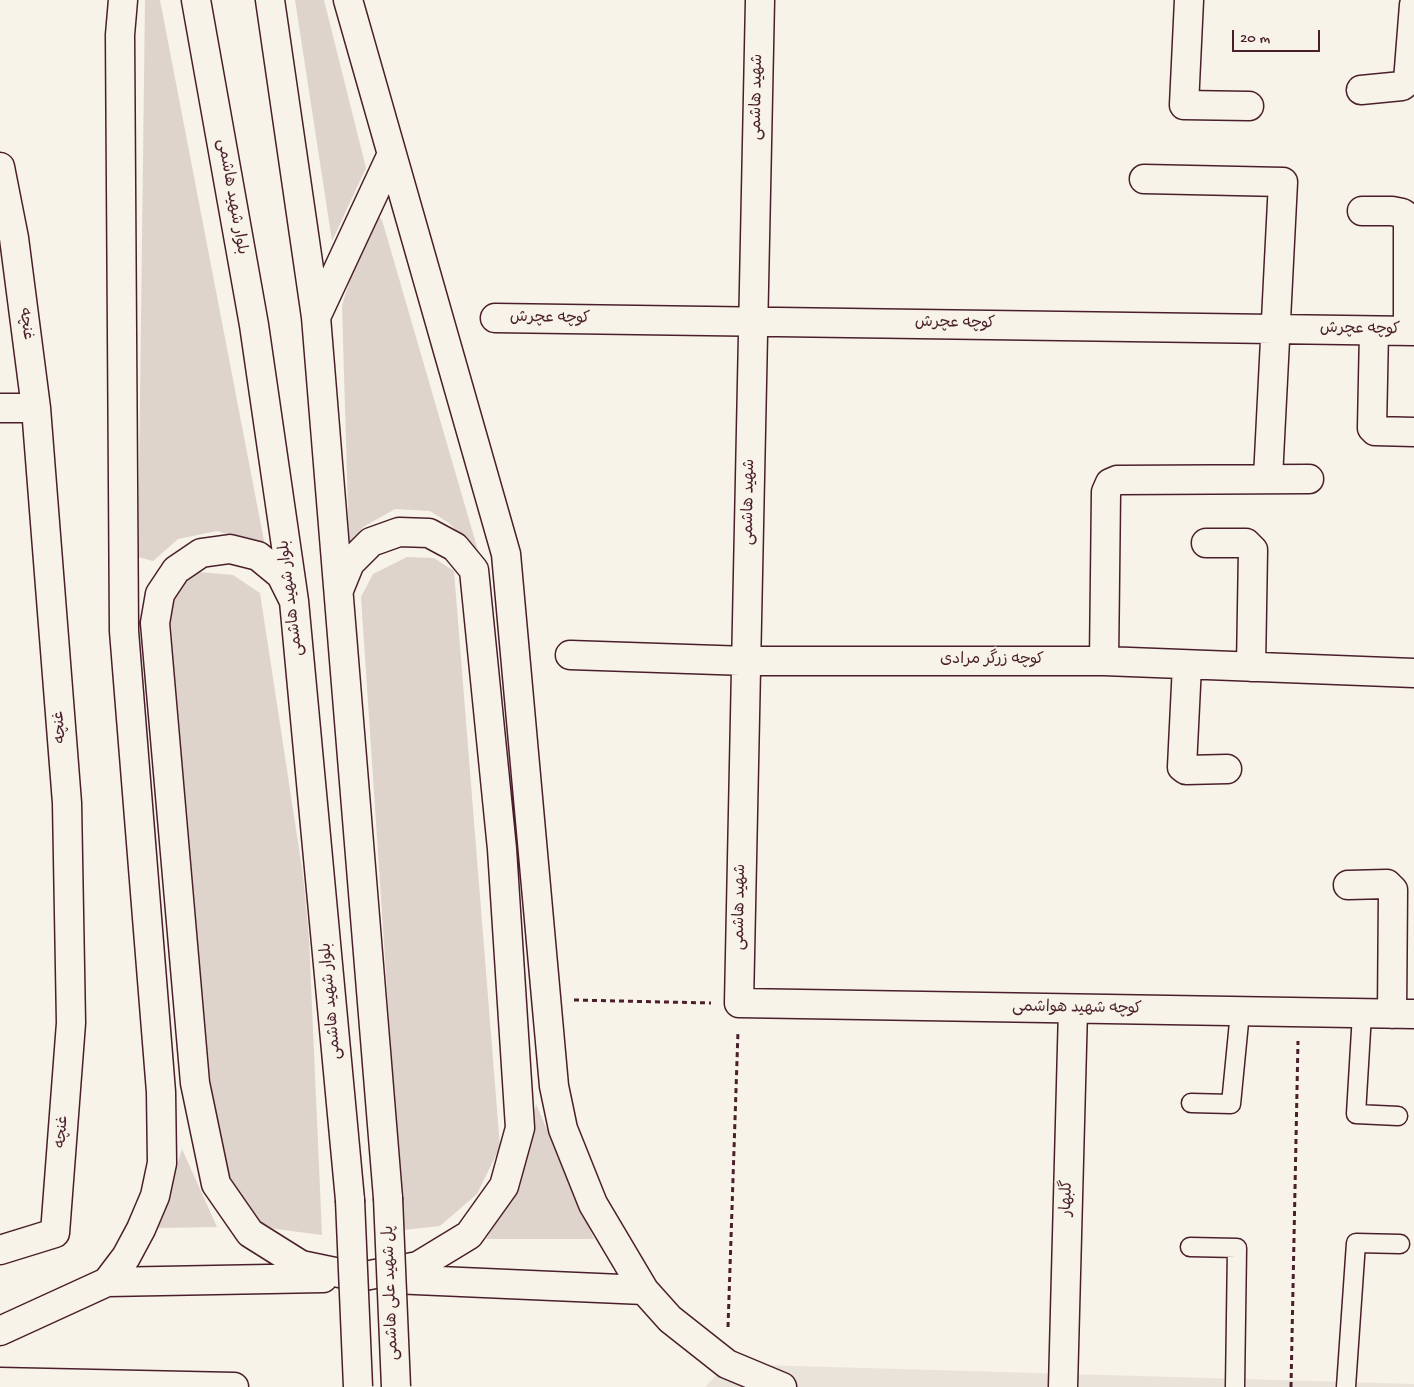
<!DOCTYPE html>
<html>
<head>
<meta charset="utf-8">
<style>
	body { margin:0 }
	#map { position:relative; width:1414px; height:1387px; overflow:hidden; background:#f7f3e8; font-family:"Gochi Hand",sans-serif }
	canvas { display:block }
	.scale { position:absolute; left:1232px; top:30px; width:88px; height:22px; box-sizing:border-box; border:2px solid #4a1f2b; border-top:0; padding-left:6px; font-size:15px; line-height:18px; white-space:nowrap; color:#4a1f2b; -webkit-text-stroke:4px #f7f3e8; paint-order:stroke }
</style>
</head>
<body>
<div id="map">
<canvas width="1414" height="1387"></canvas>
<div class="scale">20 m</div>
</div>
<script>
const c = document.querySelector('canvas').getContext('2d');
c.lineJoin = 'round';
function fillPath(path, color) { c.fillStyle = color; c.fill(path, 'evenodd'); }
const poly = rows => new Path2D(rows.map(r => 'M' + r).join(''));
function strokePath(path, color, width, dash) { c.strokeStyle = color; c.lineWidth = width; c.lineCap = dash ? 'butt' : 'round'; c.setLineDash(dash || []); c.stroke(path); }
function drawText(font, color, halo, rows, align = 'center') {
  c.font = font + ' "Gochi Hand","Playpen Sans Arabic",sans-serif'; c.lineWidth = 4; c.setLineDash([]); c.textBaseline = 'middle'; c.strokeStyle = halo; c.fillStyle = color; for (const [text, x, y, turn = 0] of rows) {
    c.save(); c.translate(x, y); c.rotate((+turn || 0) * Math.PI / 180); c.textAlign = isNaN(turn) ? turn : align; if (halo) c.strokeText(text, 0, 0); c.fillText(text, 0, 0); c.restore();
  }
}
const built = poly([
	[727,1364,1414,1384,1414,1387,705,1387]
]);
const green = poly([
	[145,0,160,0,265,546,217,531,178,539,153,561,138,557],
	[295,0,324,0,366,168,332,241],
	[373,210,382,220,479,554,449,523,430,511,395,509,363,527,349,544,342,305],
	[407,557,434,558,454,571,500,1147,477,1194,440,1226,403,1230,361,597,373,574],
	[199,572,233,575,260,593,303,875,309,938,322,1235,261,1227,227,1180,206,1092,168,612,178,588],
	[536,1104,594,1239,486,1239,520,1187],
	[182,1149,217,1227,157,1228]
]);
const path = poly([
	[574,1000,711,1003],
	[728,1327,738,1031],
	[1291,1387,1298,1041]
]);
const service = poly([
	[1362,1014,1356,1114,1398,1116],
	[1191,1103,1231,1104,1240,1012],
	[1190,1247,1237,1248,1235,1387],
	[1346,1387,1356,1243,1400,1244]
]);
const minor = poly([
	[760,0,739,1003,1414,1014],
	[1189,0,1184,105,1249,106],
	[1361,90,1402,86,1408,81,1414,5],
	[0,167,14,238,36,408,67,803,71,1023,55,1233,0,1250],
	[1144,179,1283,182,1268,478],
	[1362,211,1392,211,1402,213,1408,217,1408,330],
	[495,318,1414,331],
	[1374,331,1372,428,1375,431,1414,432],
	[0,408,36,408],
	[1206,543,1246,543,1253,550,1251,667],
	[570,655,747,661,1104,661,1414,673],
	[1104,661,1106,492,1110,483,1117,480,1309,479],
	[1187,665,1182,767,1186,770,1227,769],
	[1348,885,1387,884,1393,890,1392,1014],
	[1063,1387,1073,1009]
]);
const primary = poly([
	[196,0,254,325,294,601,350,1200],
	[270,0,316,317,388,1198],
	[348,0,506,554,554,1086,563,1129,593,1204,644,1290,670,1319,727,1364,782,1387],
	[316,317,392,154],
	[294,601,281,575,258,556,230,549,201,553,176,570,160,594,155,623,195,1083,216,1184,250,1233,301,1265,359,1277,418,1266,469,1235,504,1186,520,1128,502,849,474,570,455,547,429,533,399,532,371,542,350,563,339,590],
	[393,1279,644,1290],
	[107,1282,323,1278],
	[0,1331,107,1282,126,1257,141,1229,155,1196,162,1163,161,1092,124,631,120,35,123,0],
	[0,1382,234,1387]
]);
const primaryBridge = poly([
	[388,1198,396,1387],
	[350,1200,358,1387]
]);
const streetNames = [
	["شهید هاشمی",758,97,-89],
	["بلوار شهید هاشمی",231,197,80],
	["کوچه عچرش",550,319,1],
	["غنچه",25,324,83],
	["کوچه عچرش",955,324,1],
	["کوچه عچرش",1360,330,1],
	["شهید هاشمی",750,502,-89],
	["بلوار شهید هاشمی",292,598,-97],
	["کوچه زرگر مرادی",992,661],
	["غنچه",61,727,-95],
	["شهید هاشمی",741,907,-89],
	["بلوار شهید هاشمی",332,1001,-95],
	["کوچه شهید هواشمی",1077,1009,1],
	["غنچه",63,1132,-86],
	["گلبهار",1068,1198,-88],
	["پل شهید علی هاشمی",392,1293,-92]
];
fillPath(built, '#eae3da');
fillPath(green, '#ded4cc');
strokePath(service, '#4a1f2b', 21);
strokePath(minor, '#4a1f2b', 31);
strokePath(primary, '#4a1f2b', 31);
strokePath(path, '#4a1f2b', 3, [5, 4]);
strokePath(service, '#f7f3e8', 18);
strokePath(minor, '#f7f3e8', 28);
strokePath(primary, '#f7f3e8', 28);
strokePath(primaryBridge, '#4a1f2b', 31, []);
strokePath(primaryBridge, '#f7f3e8', 28);
drawText('16px', '#4a1f2b', '#f7f3e8', streetNames);
</script>
</body>
</html>
